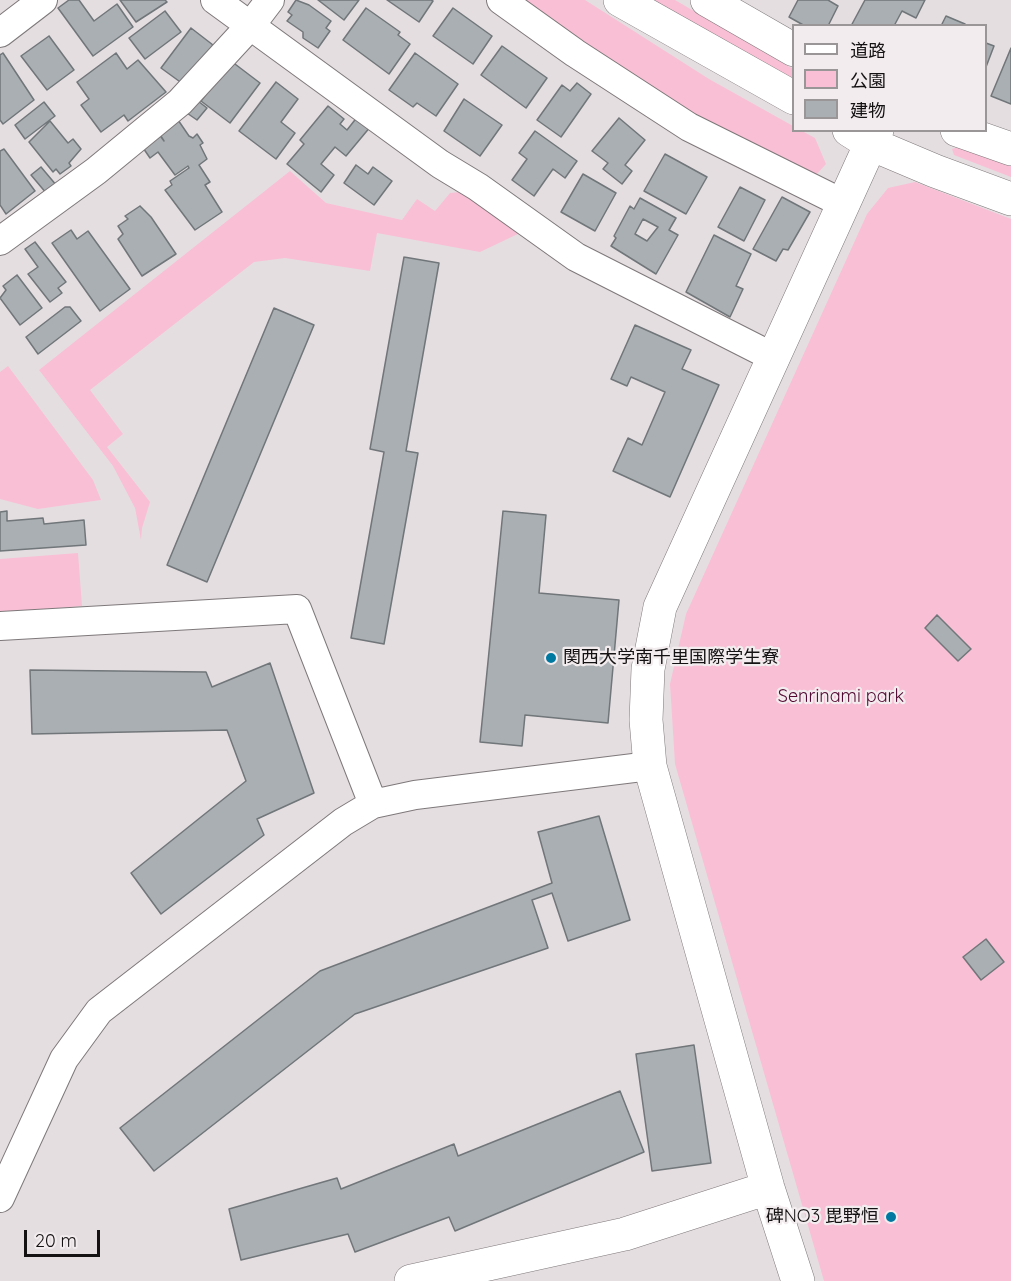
<!DOCTYPE html>
<html>
<head>
<meta charset="utf-8">
<style>
	body { margin:0 }
	#map { position:relative; width:1011px; height:1281px; overflow:hidden; background:#e5dee1; font-family:Quicksand,"Noto Sans JP",sans-serif }
	canvas { display:block }
	.legend { position:absolute; left:792px; top:24px; width:195px; height:108px; box-sizing:border-box; background:#f3ecee; border:2px solid #9a9596; margin:0; padding:8px 10px; list-style:none; font-size:18px; color:#141213 }
	.legend li { display:flex; align-items:center; gap:12px; height:30px }
	.legend b { width:30px; border:2px solid #9a9596 }
	.scale { position:absolute; left:24px; top:1230px; width:76px; height:27px; box-sizing:border-box; border:3px solid #141213; border-top:0; padding-left:8px; font-size:18px; line-height:21px; white-space:nowrap; color:#141213; -webkit-text-stroke:4px #f3ecee; paint-order:stroke }
</style>
</head>
<body>
<div id="map">
<canvas width="1011" height="1281"></canvas>
<ul class="legend">
<li><b style="height:8px;background:#fff"></b>道路</li>
<li><b style="height:16px;background:#f9bfd5"></b>公園</li>
<li><b style="height:16px;background:#a9afb2"></b>建物</li>
</ul>
<div class="scale">20 m</div>
</div>
<script>
const c = document.querySelector('canvas').getContext('2d');
c.lineJoin = 'round';
function fillPath(path, color) { c.fillStyle = color; c.fill(path, 'evenodd'); }
const poly = rows => new Path2D(rows.map(r => 'M' + r).join(''));
function strokePath(path, color, width, dash) { c.strokeStyle = color; c.lineWidth = width; c.lineCap = dash ? 'butt' : 'round'; c.setLineDash(dash || []); c.stroke(path); }
function drawText(font, color, halo, rows, align = 'center') {
  c.font = font + ' Quicksand,"Noto Sans JP",sans-serif'; c.lineWidth = 4.5; c.setLineDash([]); c.textBaseline = 'middle'; c.strokeStyle = halo; c.fillStyle = color; for (const [text, x, y, turn = 0] of rows) {
    c.save(); c.translate(x, y); c.rotate((+turn || 0) * Math.PI / 180); c.textAlign = isNaN(turn) ? turn : align; if (halo) c.strokeText(text, 0, 0); c.fillText(text, 0, 0); c.restore();
  }
}
const green = poly([
	[524,0,585,0,709,79,793,126,794,130,802,131,815,138,826,164,815,176,695,116,585,44],
	[652,0,675,0,793,69,793,79],
	[958,147,1011,166,1011,177,954,155,952,149],
	[290,171,326,203,402,220,417,199,435,211,450,193,460,192,522,232,480,252,377,233,370,271,285,258,254,262,90,390,123,434,107,447,150,502,142,528,141,540,135,508,113,466,39,370],
	[915,182,1011,219,1011,1281,824,1281,675,764,670,684,686,614,867,214,888,188],
	[8,366,93,480,101,500,38,509,0,499,0,372],
	[78,553,82,606,0,613,0,559]
]);
const building = poly([
	[69,0,79,0,94,21,117,4,133,27,93,56,58,8,69,0],
	[120,0,165,0,167,2,136,22,120,0],
	[296,0,309,5,331,21,326,28,330,31,318,48,303,38,303,32,287,21,292,15,288,12,296,0],
	[318,0,359,0,344,20,318,0],
	[387,0,431,0,433,1,419,22,387,0],
	[798,0,828,0,838,6,828,26,805,26,789,17,798,0],
	[865,0,925,0,916,18,902,11,894,26,851,26,865,0],
	[366,8,400,32,398,35,410,44,389,74,343,40,366,8],
	[453,8,492,36,473,64,433,36,453,8],
	[165,11,181,32,145,59,129,38,165,11],
	[946,16,965,24,964,26,941,26,946,16],
	[191,28,213,45,183,84,161,68,191,28],
	[49,36,74,70,47,90,21,56,49,36],
	[986,43,994,46,986,67,986,43],
	[502,46,547,78,526,108,481,75,502,46],
	[1011,48,1011,104,991,96,1011,48],
	[3,53,34,100,3,124,0,120,0,55,3,53],
	[116,53,127,69,138,60,166,92,128,121,124,115,101,132,81,105,89,99,77,82,116,53],
	[415,53,458,84,436,116,417,103,413,107,389,90,415,53],
	[231,61,260,83,230,123,201,101,231,61],
	[276,82,298,99,281,122,295,133,276,159,239,131,276,82],
	[577,83,591,94,561,137,537,120,562,85,570,91,577,83],
	[194,98,207,108,197,120,184,111,194,98],
	[464,99,502,125,480,156,444,131,464,99],
	[44,102,55,116,25,139,15,125,44,102],
	[328,106,344,119,340,124,347,130,358,116,371,126,346,156,335,147,321,164,334,175,321,192,287,164,304,144,300,140,328,106],
	[176,117,189,136,193,138,197,134,203,143,200,145,207,159,199,165,210,182,205,185,222,212,195,230,165,190,172,185,170,181,189,168,188,166,175,175,158,152,150,158,139,142,156,130,164,141,157,130,176,117],
	[619,118,645,140,625,165,632,171,622,184,603,169,608,163,592,151,619,118],
	[50,121,68,143,73,139,81,149,69,163,71,166,60,174,56,169,53,172,29,142,50,121],
	[535,131,577,161,565,178,553,169,534,196,512,180,527,159,519,153,535,131],
	[4,149,35,191,6,214,0,205,0,151,4,149],
	[665,154,707,177,686,214,644,191,665,154],
	[356,165,368,174,373,167,392,181,374,205,344,183,356,165],
	[41,167,57,186,47,194,31,175,41,167],
	[583,174,616,193,595,231,561,212,583,174],
	[740,187,765,200,744,241,718,227,740,187],
	[782,197,810,212,788,250,783,249,776,261,753,249,782,197],
	[640,198,676,218,669,230,678,235,656,274,611,246,616,238,614,236,630,206,634,209,640,198],
	[643,219,658,227,647,241,635,234,643,219],
	[140,206,151,217,176,254,142,276,118,239,123,234,118,226,128,219,125,216,140,206],
	[71,230,77,239,88,231,130,289,100,311,52,243,71,230],
	[714,235,751,254,736,286,743,289,730,317,686,292,714,235],
	[35,242,66,282,58,288,62,293,50,302,28,274,38,267,25,249,35,242],
	[404,257,439,263,406,451,418,453,384,644,351,638,384,452,370,449,404,257],
	[17,275,42,308,20,325,0,298,6,290,3,286,17,275],
	[65,307,70,307,81,321,38,354,26,337,65,307],
	[274,308,314,325,207,582,167,565,274,308],
	[635,325,691,350,682,369,719,385,670,497,613,471,628,438,642,445,665,392,631,377,627,386,611,379,635,325],
	[7,511,7,521,43,518,44,524,84,520,86,545,0,551,0,512,7,511],
	[503,511,546,515,539,593,619,600,608,723,525,715,522,746,480,742,503,511],
	[937,615,971,649,958,661,925,628,937,615],
	[270,663,314,793,257,819,264,835,161,914,131,873,246,781,227,730,32,734,30,670,206,672,212,687,270,663],
	[599,816,630,920,568,941,552,893,532,900,548,948,355,1014,154,1171,120,1128,320,971,552,883,538,832,599,816],
	[986,939,1004,962,981,980,963,957,986,939],
	[694,1045,711,1163,652,1171,636,1054,694,1045],
	[620,1091,644,1152,455,1231,449,1217,355,1252,348,1234,241,1260,229,1209,337,1178,341,1189,454,1144,458,1156,620,1091]
]);
const street = poly([
	[215,0,440,164,478,187,576,257,775,358],
	[501,0,575,53,689,127,844,204],
	[0,33,43,0],
	[0,241,96,171,180,102,251,25,270,0],
	[0,626,297,609,373,804],
	[0,1198,64,1059,99,1011,343,822,373,804,415,795,650,766]
]);
const secondary = poly([
	[620,0,794,98],
	[707,0,794,50],
	[849,130,871,144,935,171,1011,199],
	[957,130,1011,149],
	[411,1281,625,1234,768,1188],
	[798,1281,768,1188,650,766,646,720,648,669,660,607,877,130]
]);
const markers = [
	[551,658,6,"#0079a1"],
	[891,1217,6,"#0079a1"]
];
const poiNames = [
	["関西大学南千里国際学生寮",563,658],
	["碑NO3 毘野恒",879,1217,"right"]
];
const parkNames = [
	["Senrinami park",841,697]
];
fillPath(green, '#f9bfd5');
fillPath(building, '#a9afb2');
strokePath(building, '#707679', 1.5);
strokePath(street, '#7e787a', 30);
strokePath(secondary, '#7e787a', 34);
strokePath(street, '#fff', 28);
strokePath(secondary, '#fff', 33);
for (const [x, y, r, color] of markers) { const dot = new Path2D(); dot.arc(x, y, r, 0, 2 * Math.PI); c.fillStyle = color; c.fill(dot); strokePath(dot, '#f3ecee', 2); }
drawText('18px', '#141213', '#f3ecee', poiNames, 'left');
drawText('18px', '#520830', '#f3ecee', parkNames);
</script>
</body>
</html>
